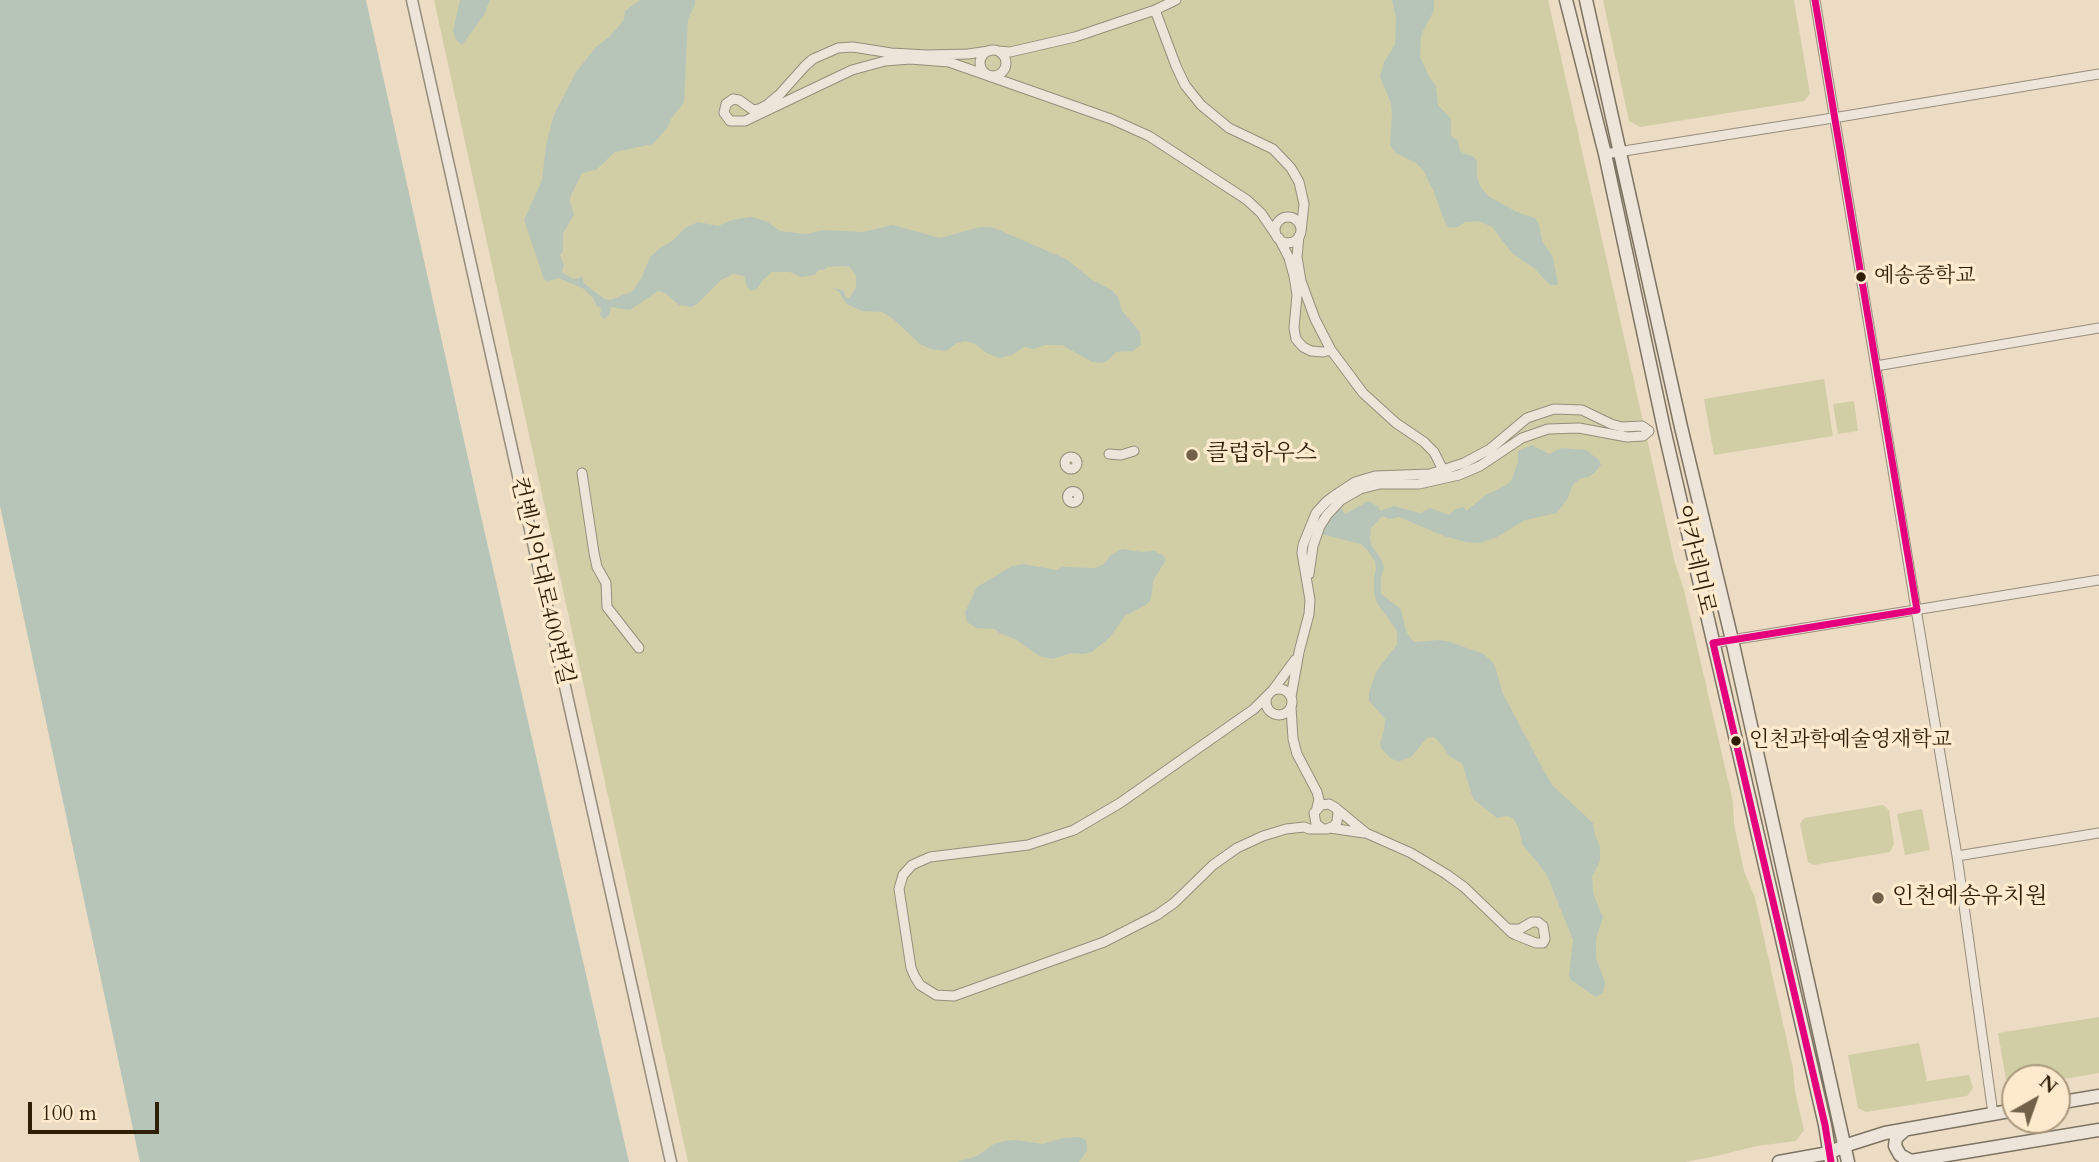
<!DOCTYPE html>
<html>
<head>
<meta charset="utf-8">
<style>
	body { margin:0 }
	#map { position:relative; width:2099px; height:1162px; overflow:hidden; background:#ebdcc3; font-family:Cardo,serif }
	canvas { display:block }
	.north { position:absolute; left:2001px; top:1064px; width:70px; height:70px; box-sizing:border-box; background:#fdeacd; border:2px solid #ab997e; border-radius:50%; rotate:40deg; font-size:19px; font-weight:700; line-height:28px; text-align:center; color:#301f07 }
	.north::after { content:''; display:block; margin:auto; width:24px; height:32px; background:#716149; clip-path:polygon(50% 0,100% 100%,50% 72%,0 100%) }
	.scale { position:absolute; left:28px; top:1102px; width:131px; height:32px; box-sizing:border-box; border:4px solid #301f07; border-top:0; padding-left:9px; font-size:21px; line-height:24px; white-space:nowrap; color:#301f07; -webkit-text-stroke:5px #fdeacd; paint-order:stroke }
</style>
</head>
<body>
<div id="map">
<canvas width="2099" height="1162"></canvas>
<div class="north">N</div>
<div class="scale">100 m</div>
</div>
<script>
const c = document.querySelector('canvas').getContext('2d');
c.lineJoin = 'round';
function fillPath(path, color) { c.fillStyle = color; c.fill(path, 'evenodd'); }
const poly = rows => new Path2D(rows.map(r => 'M' + r).join(''));
function strokePath(path, color, width, dash) { c.strokeStyle = color; c.lineWidth = width; c.lineCap = dash ? 'butt' : 'round'; c.setLineDash(dash || []); c.stroke(path); }
function drawText(font, color, halo, rows, align = 'center') {
  c.font = font + ' Cardo,"Noto Serif KR",serif'; c.lineWidth = 7; c.setLineDash([]); c.textBaseline = 'middle'; c.strokeStyle = halo; c.fillStyle = color; for (const [text, x, y, turn = 0] of rows) {
    c.save(); c.translate(x, y); c.rotate((+turn || 0) * Math.PI / 180); c.textAlign = isNaN(turn) ? turn : align; if (halo) c.strokeText(text, 0, 0); c.fillText(text, 0, 0); c.restore();
  }
}
const green = poly([
	[434,0,1548,0,1675,563,1684,590,1733,802,1734,824,1744,871,1755,898,1793,1068,1795,1091,1804,1130,1796,1141,1757,1146,1712,1157,1685,1162,688,1162],
	[1603,0,1794,0,1810,94,1804,101,1640,127,1629,121],
	[1824,379,1833,436,1714,455,1704,399],
	[1854,401,1858,431,1838,434,1833,404],
	[1883,805,1889,810,1894,844,1890,852,1814,865,1808,862,1800,824,1804,818],
	[1922,809,1930,850,1905,855,1897,814],
	[2099,1017,2099,1073,2057,1080,2057,1078,2015,1078,2015,1086,2006,1080,1998,1033],
	[1919,1043,1927,1081,1969,1075,1973,1088,1967,1096,1866,1112,1858,1108,1848,1055]
]);
const water = poly([
	[0,0,366,0,478,503,629,1162,140,1162,0,506],
	[460,0,490,0,484,15,462,45,456,40,453,31],
	[640,0,695,0,695,5,688,19,684,102,671,119,667,128,653,144,615,152,596,170,582,173,571,195,570,202,574,214,563,234,563,251,560,255,564,265,562,272,573,279,583,277,583,282,595,292,605,299,611,300,633,291,642,277,650,257,659,249,672,241,685,228,698,222,718,226,732,220,751,217,766,221,780,231,806,234,824,230,862,232,893,225,940,238,980,227,992,227,1066,259,1091,279,1112,290,1118,297,1122,311,1140,332,1141,345,1133,351,1116,352,1107,361,1102,363,1092,362,1062,345,1045,345,1034,349,1024,347,1012,355,1000,358,988,354,975,344,965,341,955,344,946,351,930,349,920,344,892,318,882,312,862,311,847,304,838,291,832,288,843,290,846,297,849,298,856,287,856,276,850,267,842,266,828,267,824,270,818,270,815,275,800,277,790,272,772,272,763,280,758,288,751,291,747,287,744,276,733,274,721,280,697,304,692,307,679,305,665,293,658,291,630,310,611,307,609,315,604,319,600,315,601,308,597,307,593,298,584,289,559,278,548,281,544,279,524,220,542,180,546,146,553,117,576,72,596,47,609,37,619,26,624,19,625,11],
	[1392,0,1434,0,1434,10,1421,35,1420,57,1430,78,1436,86,1438,105,1451,119,1451,136,1458,141,1460,151,1465,154,1473,156,1477,161,1477,176,1480,186,1488,196,1517,212,1535,218,1539,224,1542,241,1553,257,1558,285,1550,285,1535,269,1512,253,1492,227,1479,221,1465,222,1458,227,1449,228,1444,220,1434,192,1423,170,1416,163,1396,153,1390,145,1392,114,1391,103,1380,77,1384,62,1395,45,1396,18],
	[1532,445,1549,454,1562,448,1586,450,1599,460,1601,465,1594,473,1588,477,1579,479,1572,486,1568,498,1557,513,1525,520,1495,538,1479,543,1466,542,1444,536,1399,517,1389,519,1382,516,1371,528,1370,539,1372,547,1379,555,1384,567,1381,578,1381,594,1401,609,1406,631,1411,639,1415,642,1439,640,1447,641,1484,654,1493,663,1496,669,1502,692,1544,771,1553,786,1593,823,1595,835,1600,847,1600,861,1592,877,1593,889,1594,896,1603,917,1596,939,1596,958,1605,982,1603,993,1596,997,1571,980,1569,976,1573,940,1546,873,1522,844,1519,829,1513,818,1507,816,1497,818,1473,799,1463,766,1461,763,1449,756,1442,745,1434,737,1427,738,1411,757,1400,761,1391,759,1381,748,1380,743,1384,730,1385,719,1369,701,1369,693,1376,672,1397,644,1397,631,1377,603,1374,592,1374,577,1376,569,1375,561,1367,550,1361,544,1321,534,1331,514,1340,505,1344,513,1349,512,1368,501,1379,507,1380,511,1394,506,1420,513,1430,508,1449,515,1455,509,1464,507,1466,511,1486,495,1505,486,1511,481,1518,462,1518,451],
	[1122,549,1142,552,1154,551,1163,555,1166,560,1153,581,1151,600,1146,605,1125,616,1110,637,1092,652,1083,654,1072,653,1052,659,1039,656,1017,640,999,633,995,629,976,628,967,622,965,612,977,587,1012,566,1023,564,1056,570,1063,567,1095,568,1104,564,1110,556],
	[1079,1137,1086,1140,1087,1145,1087,1151,1079,1162,957,1162,977,1156,994,1144,1004,1141,1016,1140,1043,1144,1063,1138]
]);
const minor = poly([
	[1815,0,1957,856,1993,1114],
	[1155,10,1176,66,1185,85,1201,105,1229,128,1273,149,1291,168,1299,182,1304,204,1301,232],
	'980 63a13 13 0 1 1 26 0a13 13 0 1 1-26 0Z',
	[989,51,968,54,927,55,891,53,853,47,838,48,813,59,805,66,780,94,767,105,759,109,753,110,739,100,733,99,726,104,724,113,730,121,745,121,852,70,885,61,910,59,949,62,1111,119,1149,136,1247,200,1261,213,1276,235],
	[998,51,1010,52,1075,37,1155,10,1176,0],
	[1605,154,1833,118,2099,74],
	'1275 230a13 13 0 1 1 26 0a13 13 0 1 1-26 0Z',
	[1299,236,1297,257,1301,281,1315,319,1331,350,1363,393,1396,423,1424,442,1434,452,1445,474],
	[1279,238,1289,258,1294,276,1297,295,1294,328,1296,339,1303,347,1311,351,1323,352,1331,350],
	[1876,366,2099,328],
	[1109,454,1121,455,1134,451],
	'1065 463a6 6 0 1 1 12 0a6 6 0 1 1-12 0Z',
	[582,473,594,553,597,567,606,583,607,607,639,648],
	'1067.5 497a5.5 5.5 0 1 1 11 0a5.5 5.5 0 1 1-11 0Z',
	[1309,574,1313,546,1320,526,1327,515,1341,500,1360,489,1380,484,1419,484,1459,475,1480,466,1522,438,1548,429,1579,428,1627,437,1643,436,1649,431],
	[1713,643,2099,580],
	'1266 702a13 13 0 1 1 26 0a13 13 0 1 1-26 0Z',
	[1273,690,1295,660],
	[1268,695,1254,709,1120,803,1074,830,1028,845,930,857,912,865,903,875,899,889,911,968,915,977,920,985,936,995,954,996,1104,942,1157,915,1174,903,1213,865,1237,848,1263,836,1286,829,1304,827,1309,829,1327,829,1334,826,1337,822,1338,812,1336,808,1329,804,1321,805,1314,813,1316,824,1323,829],
	[1291,697,1299,652,1309,614,1310,600,1302,553,1303,545,1316,513,1326,502,1335,495,1355,482,1375,476,1430,474,1464,463,1490,449,1527,418,1554,409,1582,410,1611,424,1622,427,1642,426,1649,431],
	[1291,707,1293,739,1297,754,1317,792,1319,800,1317,807],
	[1337,809,1366,833,1411,853,1446,874,1464,887,1512,933,1516,935,1536,943,1543,943,1545,939,1543,926,1538,922,1532,922,1520,929,1508,929],
	[1330,828,1364,833],
	[1957,856,2099,833]
]);
const tertiary = poly([
	[412,0,671,1162]
]);
const secondary = poly([
	[1566,0,1605,154,1664,429,1825,1125,1831,1162],
	[1586,0,1681,427,1732,640,1848,1162],
	[2057,1103,2099,1096],
	[1905,1130,1896,1138,1895,1146,1900,1155,1911,1161],
	[1779,1162,1829,1153,1844,1146,1885,1133,2015,1110],
	[1905,1162,2099,1130]
]);
const bus1 = poly([
	[1815,0,1917,610],
	[1831,1162,1825,1125,1713,643,1917,610]
]);
const markers = [
	[1861,277,6,"#301f07"],
	[1192,455,7,"#716149"],
	[1736,741,6,"#301f07"],
	[1878,898,7,"#716149"]
];
const busNames = [
	["예송중학교",1874,277],
	["인천과학예술영재학교",1749,741]
];
const poiNames = [
	["클럽하우스",1206,455],
	["인천예송유치원",1892,898]
];
const streetNames = [
	["아카데미로",1694,560,77],
	["컨벤시아대로400번길",541,581,77]
];
fillPath(green, '#d1cea6');
fillPath(water, '#b7c5b9');
strokePath(minor, '#978d7c', 11);
strokePath(tertiary, '#978d7c', 13);
strokePath(secondary, '#7d7363', 15);
strokePath(minor, '#ede5d9', 9);
strokePath(tertiary, '#ede5d9', 10);
strokePath(secondary, '#ede5d9', 12);
strokePath(bus1, '#e5007d', 7);
for (const [x, y, r, color] of markers) { const dot = new Path2D(); dot.arc(x, y, r, 0, 2 * Math.PI); c.fillStyle = color; c.fill(dot); strokePath(dot, '#fdeacd', 2.5); }
drawText('21px', '#301f07', '#fdeacd', busNames, 'left');
drawText('23px', '#301f07', '#fdeacd', poiNames, 'left');
drawText('23px', '#301f07', '#fdeacd', streetNames);
</script>
</body>
</html>
